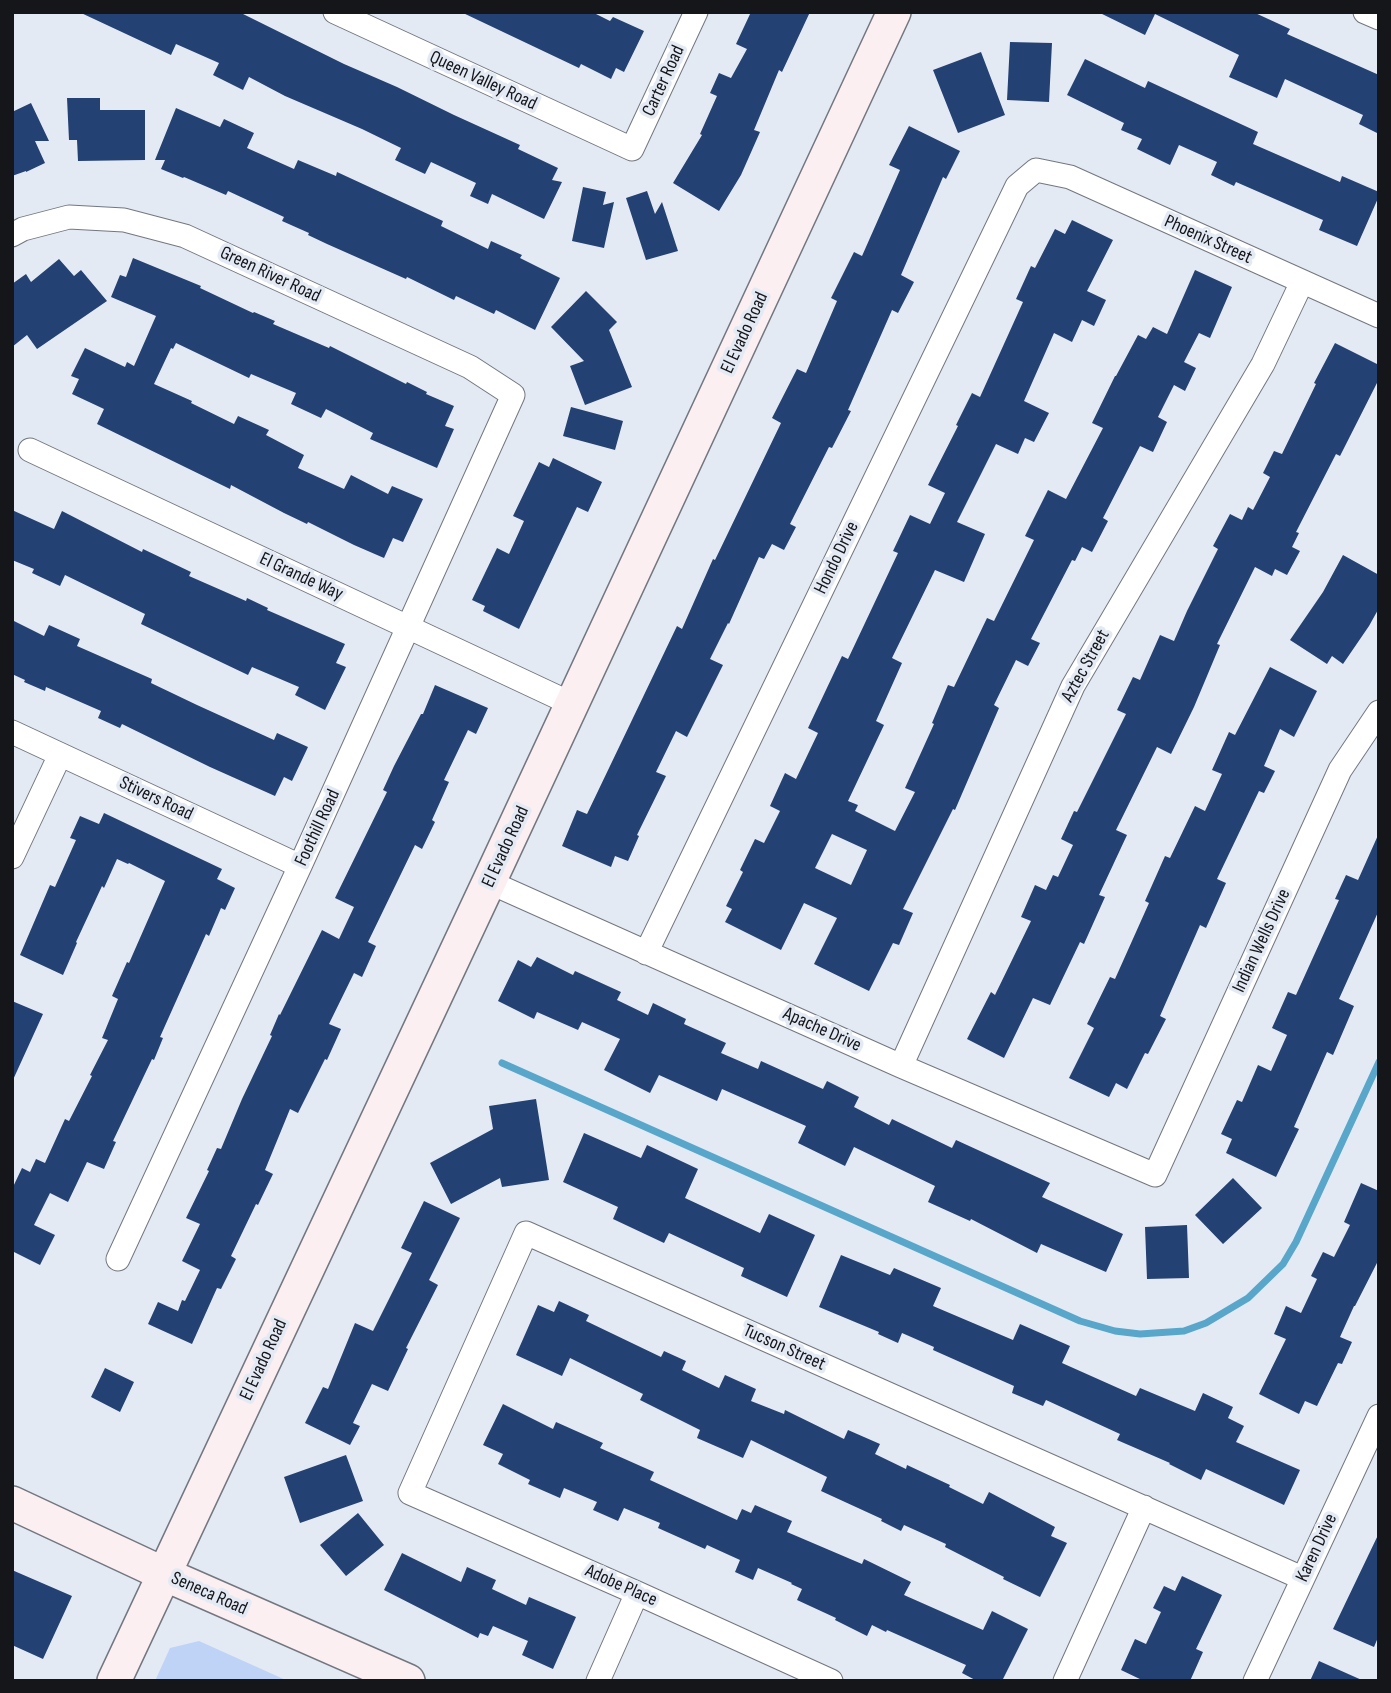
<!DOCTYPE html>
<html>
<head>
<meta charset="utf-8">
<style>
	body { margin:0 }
	#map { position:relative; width:1391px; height:1693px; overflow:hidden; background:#e4eaf4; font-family:"Sofia Sans Condensed",sans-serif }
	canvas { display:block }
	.frame { position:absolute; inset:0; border:14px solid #14161a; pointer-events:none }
</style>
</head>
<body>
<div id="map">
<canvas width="1391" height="1693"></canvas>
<div class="frame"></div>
</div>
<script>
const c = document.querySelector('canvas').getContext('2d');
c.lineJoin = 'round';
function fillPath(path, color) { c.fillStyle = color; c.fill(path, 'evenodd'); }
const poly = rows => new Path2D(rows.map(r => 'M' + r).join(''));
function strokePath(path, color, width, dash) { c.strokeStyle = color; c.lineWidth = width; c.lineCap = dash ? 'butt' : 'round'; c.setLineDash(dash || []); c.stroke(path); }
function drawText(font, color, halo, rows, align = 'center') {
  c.font = font + ' "Sofia Sans Condensed",sans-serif'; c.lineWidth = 7; c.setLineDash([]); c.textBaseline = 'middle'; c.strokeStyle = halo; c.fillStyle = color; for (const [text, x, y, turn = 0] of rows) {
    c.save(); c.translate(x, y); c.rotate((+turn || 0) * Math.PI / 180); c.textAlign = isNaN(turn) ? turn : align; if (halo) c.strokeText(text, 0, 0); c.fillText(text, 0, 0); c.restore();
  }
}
const green = poly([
	[199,1641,288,1681,155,1681,170,1648]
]);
const stream = poly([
	[502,1063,1080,1321,1115,1331,1140,1334,1184,1331,1206,1323,1248,1298,1283,1264,1296,1242,1379,1062]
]);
const building = poly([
	[79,12,239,12,344,64,397,87,454,115,520,145,518,149,558,168,552,180,562,182,544,219,492,194,488,204,470,196,476,183,431,162,425,174,395,160,401,148,362,129,285,96,249,77,243,90,213,75,219,63,176,44,171,55],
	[461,12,592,12,610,21,613,17,644,31,624,72,616,68,611,79,581,64,579,68],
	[751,12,810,12,782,72,779,70,754,130,760,132,741,175,719,211,673,183,702,135,700,134,717,96,710,93,719,73,731,78,747,49,736,44],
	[1098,12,1253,12,1290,29,1287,34,1379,75,1379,134,1359,124,1363,115,1285,79,1277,98,1229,77,1239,55,1155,14,1145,35],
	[1010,42,1052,43,1049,102,1007,100],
	[981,52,1005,115,958,133,933,70],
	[1085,59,1145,88,1148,81,1258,132,1253,144,1340,182,1342,176,1379,192,1379,196,1357,246,1319,230,1323,220,1236,182,1234,186,1211,175,1217,162,1179,145,1170,165,1137,149,1142,139,1121,130,1124,123,1067,95],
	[67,98,100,98,100,110,145,110,145,160,78,161,77,140,69,140],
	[31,103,49,141,35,141,45,163,26,172,26,171,12,176,12,112],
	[176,108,220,127,224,119,254,133,247,148,294,169,298,160,336,176,337,172,443,221,441,226,488,249,491,241,522,255,520,258,560,278,535,330,496,310,494,314,456,296,454,300,407,277,406,279,327,244,308,235,309,233,282,221,284,217,228,191,226,195,184,177,183,178,161,169,165,160,155,160],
	[909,126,960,151,946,179,943,177,901,275,914,282,898,313,892,310,848,410,851,411,832,448,829,447,790,524,796,527,784,550,772,544,764,559,759,557,729,624,728,623,710,659,723,665,687,737,676,731,656,772,666,776,637,835,639,836,628,861,615,856,611,867,562,846,577,810,587,814,677,626,682,629,713,559,715,560,781,423,772,418,797,369,806,373,837,301,831,298,854,252,862,256,900,170,889,165],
	[583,187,606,192,603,205,614,202,604,248,572,241],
	[647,191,655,214,662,202,678,251,646,260,626,198],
	[1072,220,1113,240,1087,291,1106,300,1094,326,1082,320,1072,342,1054,333,1024,401,1049,413,1034,442,1025,438,1018,454,996,444,957,522,985,534,964,582,935,570,892,658,902,663,876,721,884,725,848,801,858,805,855,811,895,831,915,792,905,788,934,724,932,723,948,685,954,687,987,618,994,621,1034,540,1025,536,1048,490,1066,499,1103,428,1092,423,1115,376,1116,376,1138,335,1146,339,1153,327,1167,334,1195,270,1232,287,1210,338,1199,333,1184,362,1196,368,1185,391,1174,385,1158,417,1167,422,1153,452,1140,446,1103,518,1108,521,1092,552,1082,547,1075,561,1072,560,1031,639,1040,643,1028,666,1016,660,994,705,999,708,955,810,953,809,903,909,913,913,899,945,893,943,869,991,814,964,837,918,804,903,781,950,725,922,732,909,726,906,743,872,740,870,755,839,764,843,780,811,770,806,785,773,796,779,818,733,808,728,842,656,848,659,898,553,893,551,910,515,930,524,945,493,928,485,958,426,956,425,972,393,980,397,1023,302,1016,299,1031,266,1035,268,1055,229,1065,234],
	[832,834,867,850,851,885,815,868],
	[133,258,201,286,200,288,253,313,254,312,275,321,273,324,329,348,330,346,406,384,407,382,427,392,426,394,454,406,445,426,454,429,437,468,370,439,373,433,326,409,321,418,291,404,296,393,251,374,249,378,176,343,173,349,171,348,154,384,192,401,191,403,234,424,238,416,269,430,266,435,304,455,298,468,344,489,351,475,388,494,392,486,423,499,403,542,393,538,384,558,354,545,308,522,307,524,284,513,231,485,230,489,97,424,104,409,72,394,79,379,71,376,85,348,125,367,127,362,134,366,156,316,111,297,120,275,126,277],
	[59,259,74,276,81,270,107,301,37,349,27,335,12,347,12,284,26,274,31,282],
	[586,291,617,322,609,330,632,387,585,405,570,366,584,361,551,327],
	[1335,343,1379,365,1379,379,1340,456,1336,454,1296,532,1299,533,1292,547,1300,551,1287,575,1275,569,1272,576,1255,567,1217,644,1220,645,1194,707,1171,754,1157,747,1116,830,1127,835,1099,895,1105,897,1084,944,1080,942,1050,1005,1033,998,1004,1058,967,1039,991,992,995,995,1031,921,1021,917,1035,885,1046,890,1053,875,1058,877,1073,845,1061,839,1074,811,1077,812,1126,714,1117,710,1133,677,1140,680,1160,635,1174,641,1187,611,1218,549,1213,546,1230,514,1242,520,1248,507,1253,510,1270,477,1263,473,1274,451,1282,454,1316,384,1314,383],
	[571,407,623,421,615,450,563,436],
	[553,458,602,482,588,512,577,507,519,629,483,611,485,606,472,600,497,548,509,554,524,521,513,516,539,462,549,467],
	[12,510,54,529,62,511,142,552,143,549,191,572,189,576,246,601,247,598,268,608,267,610,345,644,336,663,346,667,325,710,295,695,299,687,252,667,248,675,141,624,145,614,65,575,60,586,32,573,34,569,12,560],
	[1343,555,1379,575,1379,608,1369,626,1343,664,1332,656,1327,664,1290,640,1323,592],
	[12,620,44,636,49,625,80,639,77,646,152,679,151,683,197,705,274,740,277,733,308,747,292,781,284,777,275,796,210,767,122,724,120,728,98,718,101,711,46,687,45,691,24,682,25,680,12,674],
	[1270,667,1317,691,1294,737,1280,729,1264,766,1275,771,1264,793,1259,791,1217,879,1226,883,1206,928,1200,925,1160,1016,1166,1019,1148,1054,1145,1053,1127,1089,1116,1083,1109,1097,1069,1078,1094,1028,1087,1024,1110,977,1115,979,1149,903,1145,901,1165,856,1170,858,1195,806,1205,811,1222,774,1212,770,1229,732,1235,735],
	[435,685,488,708,476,734,468,730,444,780,449,782,432,820,435,822,422,849,415,845,368,942,376,946,362,977,354,973,329,1024,341,1029,327,1060,325,1059,298,1113,290,1109,265,1170,273,1174,258,1205,256,1204,231,1256,236,1259,221,1289,217,1288,192,1344,148,1324,158,1302,178,1311,182,1300,185,1301,200,1270,182,1261,200,1224,186,1218,209,1171,207,1170,217,1148,221,1149,242,1099,272,1036,270,1035,279,1014,280,1015,322,930,339,939,354,907,335,898,387,792,383,790,394,766,421,714,423,714],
	[104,813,222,869,217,879,235,888,225,910,221,908,209,936,206,934,160,1037,163,1038,154,1060,152,1059,113,1141,116,1142,104,1169,87,1162,68,1202,50,1193,34,1225,55,1235,40,1265,12,1251,12,1189,22,1168,30,1172,36,1159,45,1163,65,1119,69,1121,92,1076,90,1075,108,1040,102,1038,118,999,112,996,127,962,129,963,165,881,129,863,128,864,117,859,104,888,102,886,76,942,77,943,63,975,20,955,50,885,55,887,76,840,70,838,80,816,99,824],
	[1379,833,1379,910,1339,999,1354,1006,1333,1055,1327,1052,1294,1127,1299,1129,1276,1177,1226,1153,1232,1139,1221,1134,1237,1100,1242,1102,1258,1065,1271,1071,1287,1035,1272,1028,1288,992,1296,995,1339,900,1335,899,1346,875,1358,880],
	[537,957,573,975,575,971,621,992,617,1000,648,1015,653,1003,686,1019,684,1024,726,1043,721,1053,758,1069,761,1061,823,1089,827,1081,859,1097,854,1107,889,1125,892,1119,952,1148,956,1140,1050,1183,1042,1197,1123,1234,1106,1272,1041,1244,1037,1253,971,1219,970,1221,928,1202,935,1186,854,1147,845,1166,798,1143,806,1126,722,1089,717,1101,659,1075,650,1093,604,1070,620,1039,582,1022,578,1030,537,1012,534,1019,498,1001,518,960,531,967],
	[12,1001,43,1014,12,1082],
	[536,1099,549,1180,502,1187,500,1178,451,1204,430,1163,493,1129,489,1106],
	[584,1133,641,1158,647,1145,698,1169,685,1198,760,1233,769,1214,815,1235,787,1297,741,1276,744,1268,669,1233,664,1243,613,1219,618,1207,563,1182],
	[1233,1178,1262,1208,1223,1244,1195,1215],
	[1361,1183,1379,1191,1379,1259,1355,1306,1354,1306,1340,1337,1352,1342,1342,1364,1338,1363,1317,1406,1305,1401,1299,1414,1259,1394,1286,1339,1274,1334,1286,1306,1301,1313,1317,1279,1311,1276,1323,1252,1334,1257,1350,1225,1344,1222],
	[424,1201,460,1218,429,1280,438,1285,406,1348,408,1349,388,1391,372,1384,353,1423,360,1426,350,1445,305,1423,323,1387,328,1389,355,1323,373,1331,412,1253,401,1248],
	[1187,1225,1189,1278,1147,1279,1145,1227],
	[841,1255,890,1275,894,1268,941,1288,933,1306,1013,1340,1020,1324,1070,1346,1062,1363,1136,1396,1140,1388,1195,1411,1203,1393,1233,1407,1228,1418,1244,1426,1236,1442,1300,1470,1284,1505,1206,1469,1201,1480,1169,1464,1170,1463,1117,1440,1120,1434,1046,1400,1043,1406,1012,1393,1014,1386,933,1350,934,1347,902,1333,898,1343,878,1334,879,1332,819,1307],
	[559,1301,589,1315,586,1321,661,1357,664,1351,686,1361,682,1370,719,1388,725,1375,756,1389,751,1401,784,1414,785,1410,844,1439,848,1430,880,1444,875,1454,906,1469,907,1465,950,1485,949,1487,983,1504,989,1492,1055,1527,1051,1536,1067,1543,1040,1597,1003,1579,1004,1577,945,1547,946,1544,904,1525,901,1531,881,1521,882,1519,821,1491,827,1477,751,1440,743,1458,697,1438,700,1430,640,1400,643,1394,570,1358,562,1376,516,1355,538,1305,554,1312],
	[105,1368,134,1382,120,1412,91,1397],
	[503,1404,553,1429,556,1422,603,1443,600,1448,654,1472,650,1480,737,1520,742,1509,751,1513,755,1505,792,1521,787,1532,862,1564,864,1559,911,1582,904,1595,983,1630,992,1611,1028,1629,1002,1681,977,1681,962,1673,966,1665,887,1630,886,1632,872,1625,867,1636,835,1620,836,1618,797,1600,802,1589,791,1584,792,1583,758,1568,753,1580,735,1572,740,1560,707,1545,705,1549,658,1528,660,1523,624,1508,618,1521,593,1510,597,1502,564,1488,560,1498,528,1484,530,1480,498,1464,503,1454,483,1445],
	[346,1455,363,1501,300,1523,284,1477],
	[358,1513,384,1545,346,1576,320,1545],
	[1379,1533,1379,1635,1374,1647,1333,1629],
	[402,1553,461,1582,467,1567,496,1580,492,1589,526,1605,529,1597,576,1617,553,1669,522,1655,528,1641,493,1626,488,1636,480,1633,478,1638,384,1590],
	[12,1570,72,1596,43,1659,12,1645],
	[1182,1576,1222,1595,1196,1649,1203,1652,1190,1681,1144,1681,1121,1670,1135,1639,1146,1644,1161,1612,1153,1608,1164,1586,1175,1591],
	[1319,1661,1364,1681,1310,1681]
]);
const street = poly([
	[335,12,632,149,696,12],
	[1365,12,1379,18],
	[12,235,23,229,69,217,124,220,185,236,470,367,513,395,300,866,118,1259],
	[30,450,572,704],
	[12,732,300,866],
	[12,857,60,755],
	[489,882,901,1066,1155,1175,1340,770,1379,712],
	[646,953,1017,186,1036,170,1070,177,1379,316],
	[901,1066,1073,686,1263,364,1302,282],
	[598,1681,637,1593],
	[831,1681,637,1593,410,1493,526,1233,1302,1578],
	[1065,1681,1144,1507],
	[1255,1681,1379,1416]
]);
const secondary = poly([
	[12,1503,164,1574,408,1681],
	[114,1681,489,882,894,12]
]);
const streetNames = [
	["Queen Valley Road",483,81,25],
	["Carter Road",664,81,-65],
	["Phoenix Street",1208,240,24],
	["Green River Road",270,275,25],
	["El Evado Road",745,333,-65],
	["Hondo Drive",837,558,-64],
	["El Grande Way",301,577,25],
	["Aztec Street",1086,666,-61],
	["Stivers Road",156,799,25],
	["Foothill Road",318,828,-65],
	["El Evado Road",506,847,-65],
	["Indian Wells Drive",1262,941,-65],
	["Apache Drive",822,1030,24],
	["Tucson Street",784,1348,24],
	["El Evado Road",264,1360,-65],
	["Karen Drive",1317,1548,-65],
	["Adobe Place",621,1586,24],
	["Seneca Road",209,1594,24]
];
fillPath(green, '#bed3f6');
strokePath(stream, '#58a6ca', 7);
fillPath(building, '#244173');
strokePath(street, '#72777f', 25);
strokePath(secondary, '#72777f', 36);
strokePath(street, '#fff', 23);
strokePath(secondary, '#fceff2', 33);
drawText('19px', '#14161a', '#e4eaf4', streetNames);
</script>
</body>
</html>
